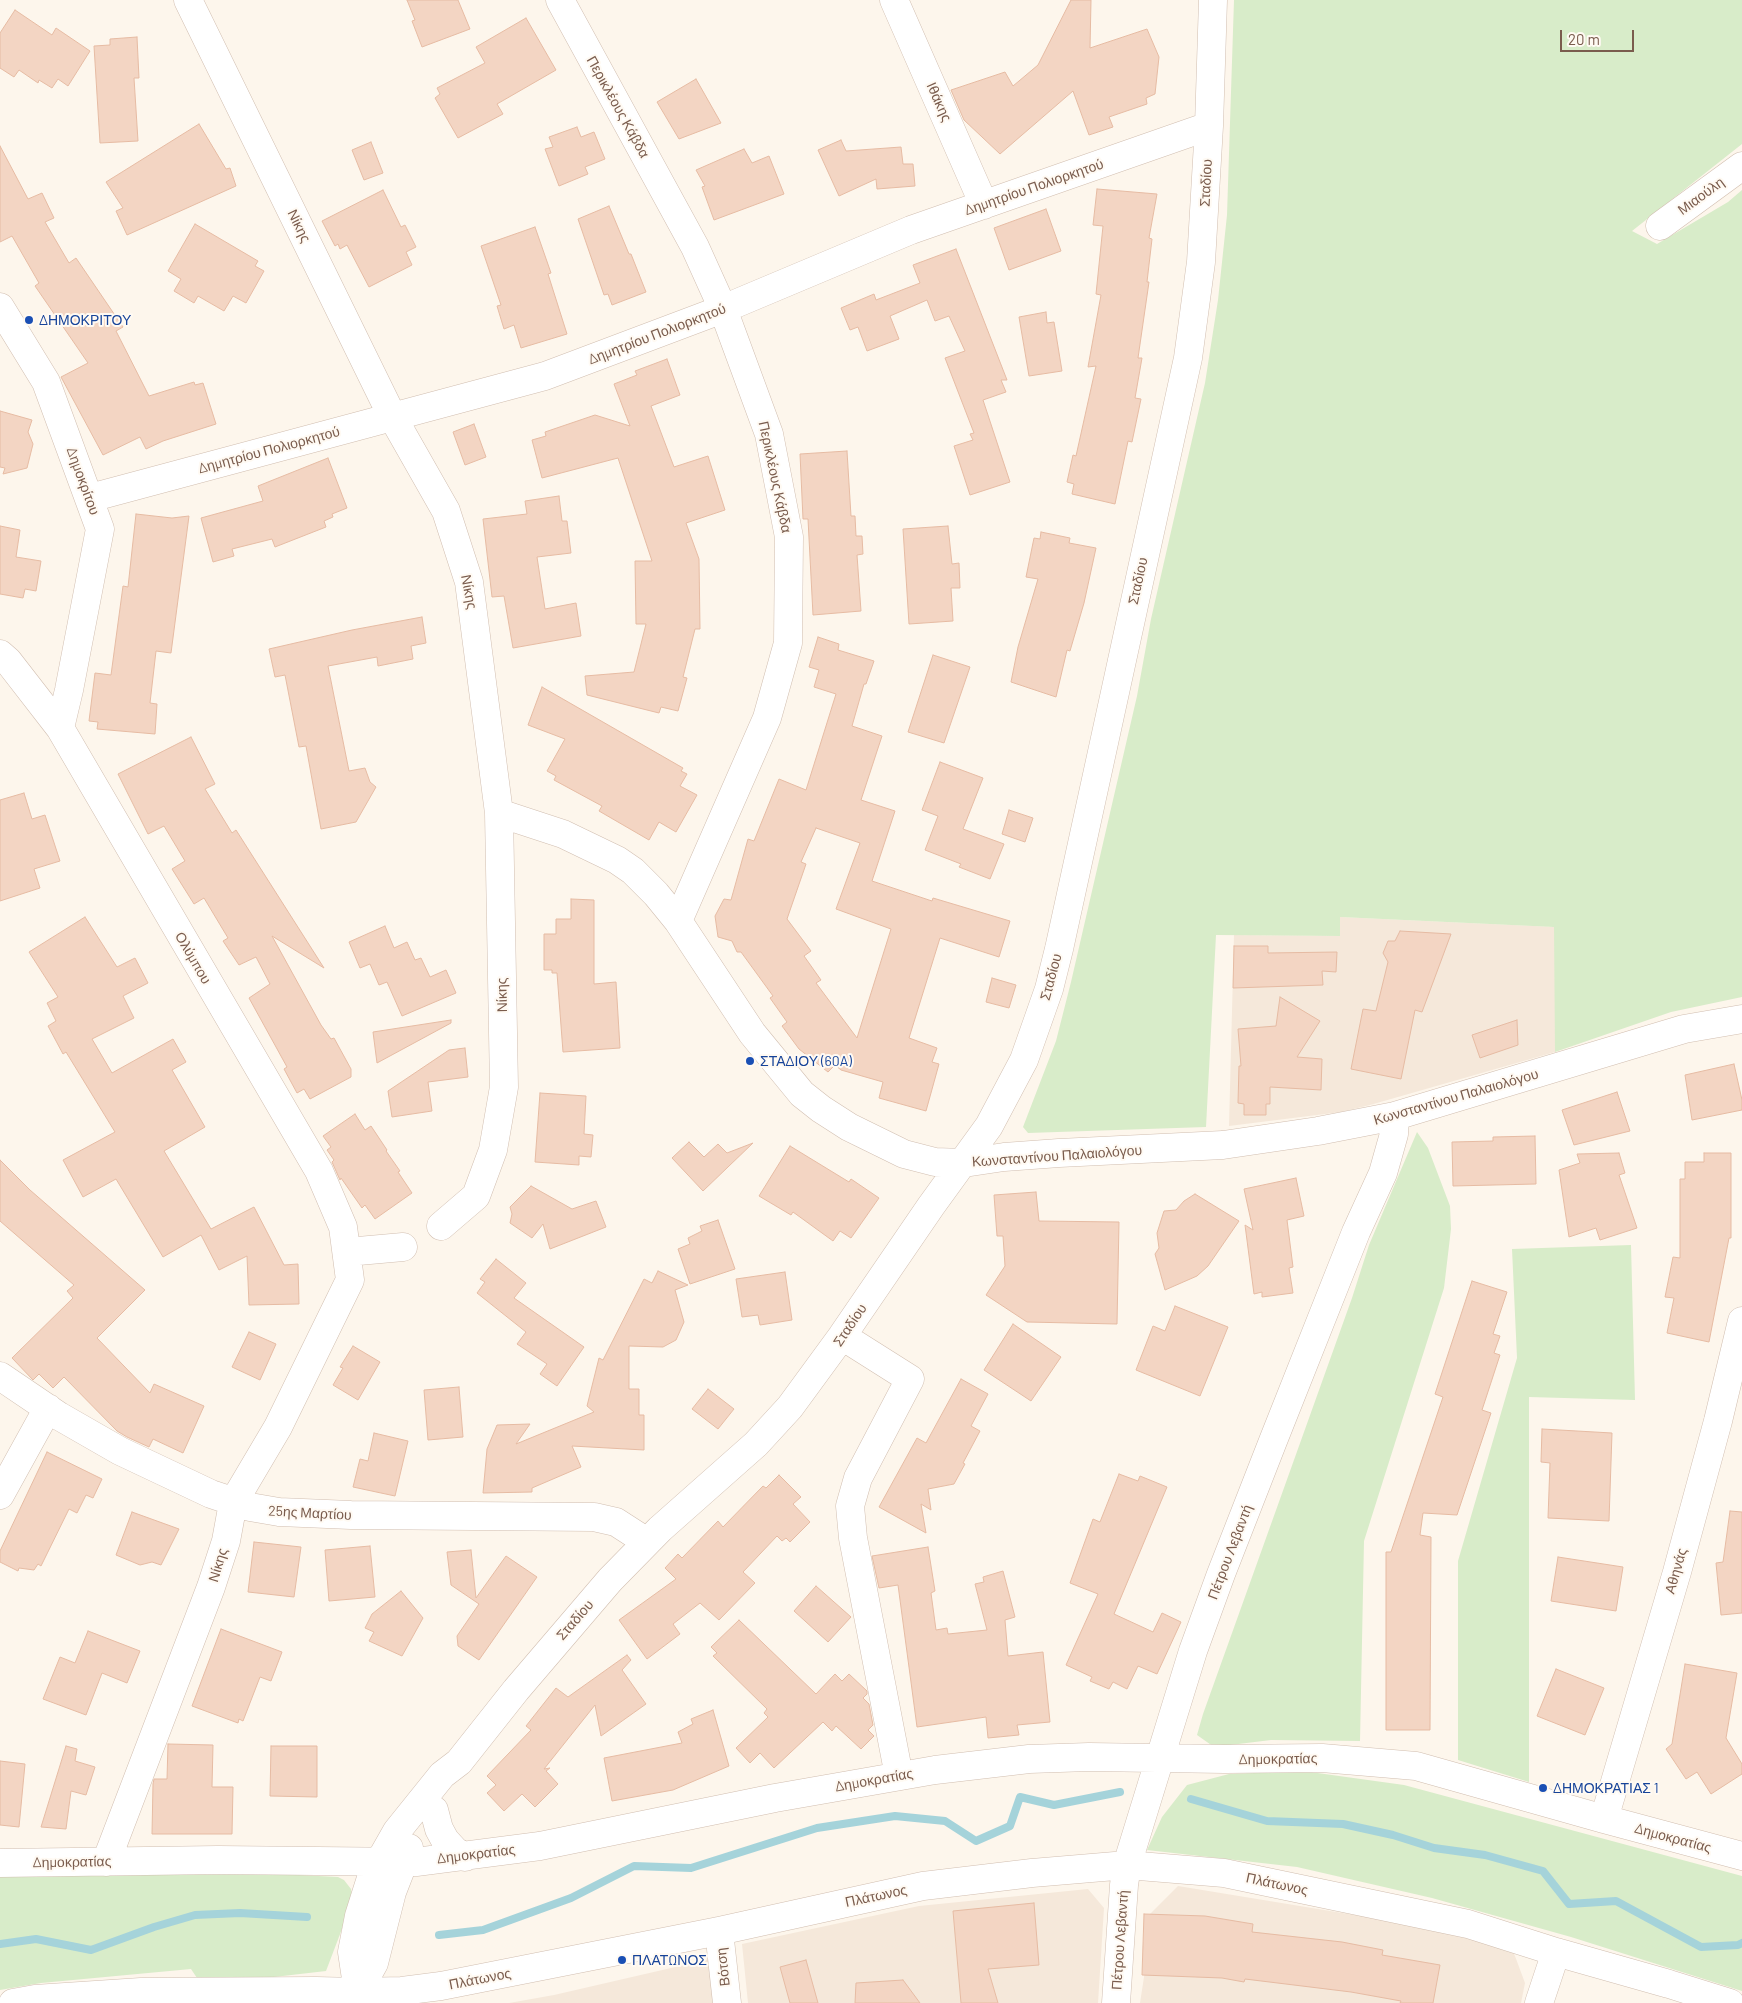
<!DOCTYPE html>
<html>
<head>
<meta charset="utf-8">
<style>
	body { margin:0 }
	#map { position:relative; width:1742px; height:2003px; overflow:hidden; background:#fdf6ec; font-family:Barlow,sans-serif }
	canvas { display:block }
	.scale { position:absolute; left:1560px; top:30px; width:74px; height:22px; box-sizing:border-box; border:2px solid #7a5c4d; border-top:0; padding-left:6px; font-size:15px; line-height:18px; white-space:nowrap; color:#7a5c4d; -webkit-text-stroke:4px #fffaf3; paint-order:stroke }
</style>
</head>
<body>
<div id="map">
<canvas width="1742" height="2003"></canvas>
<div class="scale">20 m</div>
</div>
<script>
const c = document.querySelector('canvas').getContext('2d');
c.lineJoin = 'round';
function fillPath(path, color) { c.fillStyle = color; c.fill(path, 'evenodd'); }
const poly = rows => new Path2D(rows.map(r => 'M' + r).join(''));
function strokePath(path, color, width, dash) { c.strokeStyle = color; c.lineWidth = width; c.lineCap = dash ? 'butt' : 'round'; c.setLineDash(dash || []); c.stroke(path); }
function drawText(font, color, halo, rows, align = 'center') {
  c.font = font + ' Barlow,sans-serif'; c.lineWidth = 4; c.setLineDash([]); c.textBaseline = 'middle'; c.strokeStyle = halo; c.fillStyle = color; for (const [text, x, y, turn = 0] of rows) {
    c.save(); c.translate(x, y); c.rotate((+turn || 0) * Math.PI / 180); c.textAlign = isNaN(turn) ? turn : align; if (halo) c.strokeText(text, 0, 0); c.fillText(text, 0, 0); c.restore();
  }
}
const residential = poly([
	[1340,917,1555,927,1555,1052,1370,1105,1341,1112,1229,1126,1234,935,1340,936],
	[1178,1886,1385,1920,1512,1948,1525,1983,1521,2003,1140,2003,1144,1977,1148,1916],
	[1088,1889,1104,1908,1098,2003,748,2003,742,1944,919,1906],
	[710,1959,714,2003,509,2003,554,1995]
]);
const green = poly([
	[1234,0,1742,0,1742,144,1632,231,1657,244,1728,202,1742,190,1742,997,1671,1012,1555,1052,1554,927,1340,917,1340,936,1216,935,1206,1127,1028,1133,1023,1127,1056,1041,1071,982,1137,696,1151,619,1205,383,1218,300,1227,215],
	[1417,1132,1428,1148,1450,1206,1451,1229,1444,1288,1364,1541,1360,1741,1271,1740,1214,1747,1197,1735,1203,1714,1352,1298,1369,1245],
	[1631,1245,1635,1400,1529,1397,1529,1782,1458,1760,1458,1561,1517,1358,1512,1249],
	[1303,1771,1404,1785,1742,1876,1742,1991,1571,1937,1432,1898,1297,1867,1147,1850,1162,1817,1187,1785,1229,1774],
	[224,1874,299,1875,338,1877,344,1880,351,1889,353,1900,326,1971,274,1977,220,1979,197,1978,191,1969,41,1983,0,1990,0,1877]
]);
const stream = poly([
	[1191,1799,1267,1821,1343,1824,1393,1835,1434,1848,1485,1855,1543,1871,1569,1904,1616,1901,1701,1947,1738,1945,1742,1943],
	[439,1935,483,1930,571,1898,634,1866,691,1868,817,1828,895,1816,945,1821,976,1841,1010,1826,1020,1797,1054,1805,1120,1792],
	[0,1944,36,1939,91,1950,154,1927,195,1915,240,1913,307,1917]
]);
const building = poly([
	[407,0,458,0,470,29,422,47,412,21,415,20,407,0],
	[1071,0,1091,0,1090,48,1147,29,1159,57,1155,94,1146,98,1147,104,1109,117,1113,127,1089,135,1073,91,1000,154,964,120,951,90,1005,72,1013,86,1038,65,1071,0],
	[15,10,52,35,56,28,90,51,68,86,58,79,52,88,39,80,38,83,19,70,14,77,0,68,0,33,15,10],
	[526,18,556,70,497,104,503,114,458,138,435,98,440,94,437,88,485,63,476,47,526,18],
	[137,37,139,78,134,78,138,141,100,143,94,46,110,45,110,39,137,37],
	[696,79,721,123,679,139,657,102,696,79],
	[199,124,226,169,230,168,236,186,127,235,116,211,123,208,106,182,199,124],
	[577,127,581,137,594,132,605,159,585,167,588,174,559,186,545,149,553,147,549,137,577,127],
	[841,140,846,151,901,147,903,164,913,164,915,186,877,189,876,179,839,196,818,150,841,140],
	[371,142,383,173,364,180,352,150,371,142],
	[0,146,28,199,42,193,54,218,45,222,69,263,76,258,123,327,116,331,149,396,194,382,195,385,203,383,216,424,163,441,146,449,140,437,103,455,61,377,88,363,35,286,39,283,12,236,0,242,0,146],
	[744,149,752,163,769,156,784,194,714,220,702,187,705,186,696,170,744,149],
	[1097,189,1157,194,1149,238,1152,239,1147,282,1149,282,1138,358,1142,358,1135,398,1141,399,1132,442,1128,441,1115,504,1072,494,1074,484,1067,482,1073,455,1076,456,1096,366,1088,367,1101,295,1096,294,1103,226,1093,225,1097,189],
	[383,190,401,227,405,225,416,247,406,252,412,265,369,287,347,245,340,249,338,244,335,246,322,221,383,190],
	[609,206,629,254,631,254,646,292,612,305,608,294,604,295,578,219,609,206],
	[1046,209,1061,251,1009,270,994,228,1046,209],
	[195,224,258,261,255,266,264,271,246,303,233,296,224,311,198,296,194,303,174,291,181,279,168,271,195,224],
	[535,227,551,273,548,274,567,334,521,348,514,325,504,329,497,306,501,305,481,246,535,227],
	[956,249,1007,380,1001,380,1006,392,983,400,1010,482,970,495,954,446,973,440,970,434,974,433,945,358,965,351,949,316,935,321,927,300,890,316,899,339,867,351,858,327,850,330,841,308,874,294,876,300,920,283,913,265,956,249],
	[1046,312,1047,323,1054,322,1062,371,1029,376,1019,317,1046,312],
	[667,359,680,395,651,406,674,467,708,456,725,510,686,523,699,559,700,629,695,629,683,677,687,678,678,711,661,707,659,713,587,695,585,676,634,672,646,624,636,624,635,561,652,561,618,458,542,478,532,440,546,436,545,432,595,415,630,426,614,384,637,375,635,371,667,359],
	[0,411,32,420,28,432,33,444,27,468,3,474,5,468,0,467,0,411],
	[474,424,486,457,465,465,453,432,474,424],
	[847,451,851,516,855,516,856,536,862,536,863,554,857,555,861,611,813,615,808,519,803,519,800,454,847,451],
	[328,458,347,508,332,514,333,517,324,521,326,527,275,547,272,539,232,549,234,556,213,562,201,518,263,501,258,486,328,458],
	[559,496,562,521,567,521,571,553,537,557,545,609,576,603,581,636,513,648,504,596,492,597,483,519,527,514,525,501,559,496],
	[136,514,172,518,189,516,171,653,156,651,150,703,157,704,155,734,97,729,98,722,89,721,95,673,111,675,123,586,128,587,136,514],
	[0,526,20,530,16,557,41,561,36,591,25,589,23,598,0,594,0,526],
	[948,526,952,564,959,563,960,588,951,588,953,621,909,624,903,529,948,526],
	[1041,532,1070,538,1069,543,1096,548,1084,603,1070,651,1067,650,1056,697,1011,682,1018,647,1038,579,1026,577,1034,538,1040,539,1041,532],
	[422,617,426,643,411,646,413,659,378,666,377,657,328,666,349,771,365,768,370,782,376,787,356,822,321,829,306,746,299,747,285,675,275,677,269,649,352,630,422,617],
	[818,637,839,644,838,650,874,661,866,684,864,684,852,726,882,736,861,800,895,811,872,881,932,901,933,898,1010,921,999,957,940,938,909,1038,937,1048,932,1062,939,1064,926,1111,879,1098,883,1082,841,1070,835,1065,828,1072,799,1049,782,1026,787,1022,770,998,773,996,741,952,737,952,732,941,718,937,715,916,724,899,731,900,748,839,754,841,779,779,806,790,836,694,814,687,819,670,809,667,818,637],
	[816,828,860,843,836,909,891,929,857,1038,816,983,821,980,804,956,811,951,787,919,806,864,801,862,816,828],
	[933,655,970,667,944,743,908,732,933,655],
	[542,687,683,768,681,771,687,774,680,786,697,795,676,832,659,822,649,840,599,811,602,806,554,780,556,776,547,771,565,739,528,725,542,687],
	[191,737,215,784,205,789,232,833,236,830,324,968,272,936,321,1025,331,1039,334,1038,351,1069,351,1077,310,1099,304,1089,297,1093,284,1069,287,1067,249,998,270,984,256,957,239,965,223,941,228,938,204,898,194,904,172,869,185,861,164,826,148,834,118,774,191,737],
	[940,762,983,778,963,829,1004,844,990,879,959,867,961,864,925,850,938,816,922,810,940,762],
	[24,793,32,819,45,815,60,861,34,869,40,888,0,901,0,800,24,793],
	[1009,810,1033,818,1025,842,1002,834,1009,810],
	[571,899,594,900,594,984,616,982,620,1048,563,1052,557,973,552,973,552,970,544,970,544,934,556,934,556,919,571,919,571,899],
	[85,917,117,967,135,958,148,983,123,996,134,1018,92,1039,112,1073,173,1039,186,1062,172,1070,205,1127,164,1151,211,1229,254,1207,284,1265,298,1264,299,1304,249,1305,247,1256,219,1270,201,1235,163,1257,116,1179,83,1197,63,1160,115,1132,66,1052,63,1054,48,1026,56,1021,47,1003,58,997,29,952,85,917],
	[385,926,394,948,407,942,415,960,421,958,430,977,446,970,456,993,402,1016,387,982,379,985,370,964,360,968,349,942,385,926],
	[1400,931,1451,934,1422,1012,1415,1010,1401,1079,1351,1069,1363,1009,1376,1011,1388,962,1383,953,1388,941,1395,941,1400,931],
	[1234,946,1268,946,1268,953,1337,952,1336,972,1322,971,1323,985,1233,988,1234,946],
	[992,978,1016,985,1009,1008,986,1002,992,978],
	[1280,997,1320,1021,1297,1057,1322,1059,1321,1090,1270,1087,1270,1104,1266,1104,1266,1115,1244,1115,1244,1104,1238,1103,1239,1066,1241,1066,1238,1029,1276,1026,1280,997],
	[451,1020,451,1023,377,1063,373,1032,451,1020],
	[1517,1020,1518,1045,1480,1058,1472,1035,1517,1020],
	[465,1048,468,1077,428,1082,432,1111,392,1117,388,1091,449,1050,465,1048],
	[1734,1064,1742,1100,1742,1110,1692,1120,1685,1075,1734,1064],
	[1617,1092,1630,1131,1574,1145,1562,1110,1617,1092],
	[540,1093,586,1096,584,1134,593,1135,591,1157,579,1156,579,1165,535,1162,540,1093],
	[355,1114,365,1130,371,1126,387,1150,386,1151,400,1171,398,1172,412,1193,375,1219,365,1205,362,1208,341,1178,340,1180,332,1162,334,1160,327,1150,331,1147,323,1136,355,1114],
	[1535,1136,1536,1184,1453,1186,1452,1142,1493,1141,1493,1137,1535,1136],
	[689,1142,704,1157,718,1144,727,1153,753,1143,703,1191,672,1158,689,1142],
	[790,1146,849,1182,851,1179,879,1198,851,1238,840,1231,833,1241,793,1212,791,1215,759,1196,790,1146],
	[1619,1153,1625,1173,1619,1175,1637,1228,1600,1240,1596,1228,1569,1237,1559,1170,1580,1163,1577,1154,1619,1153],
	[1704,1153,1731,1153,1731,1238,1729,1238,1709,1342,1667,1333,1674,1298,1665,1297,1673,1257,1680,1258,1680,1179,1685,1179,1685,1162,1704,1162,1704,1153],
	[0,1160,30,1190,145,1290,97,1338,150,1393,154,1384,204,1406,183,1453,153,1439,149,1447,127,1437,117,1431,64,1377,53,1388,39,1374,33,1380,12,1358,73,1298,67,1291,74,1285,0,1221,0,1160],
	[1296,1178,1304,1216,1287,1220,1293,1267,1289,1268,1293,1293,1262,1297,1262,1292,1254,1294,1245,1225,1253,1230,1244,1189,1296,1178],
	[531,1186,572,1209,596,1201,606,1227,550,1249,543,1224,532,1238,510,1223,512,1214,510,1207,531,1186],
	[1036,1192,1039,1221,1119,1222,1117,1324,1027,1322,986,1295,1005,1266,1003,1236,997,1236,994,1195,1036,1192],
	[1195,1194,1239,1221,1208,1266,1197,1276,1165,1290,1155,1254,1159,1248,1157,1233,1164,1211,1176,1210,1184,1201,1195,1194],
	[718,1220,735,1269,690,1284,678,1249,690,1244,688,1238,702,1231,700,1226,718,1220],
	[496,1259,526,1283,514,1298,584,1347,557,1386,540,1374,547,1364,517,1344,526,1332,477,1293,485,1282,480,1279,496,1259],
	[658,1271,688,1285,675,1290,684,1322,676,1340,663,1347,629,1346,629,1389,639,1389,639,1415,644,1415,644,1450,572,1446,581,1467,532,1488,532,1492,483,1493,487,1449,497,1425,530,1424,516,1444,594,1412,587,1406,599,1358,603,1360,644,1279,652,1283,658,1271],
	[785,1272,792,1320,760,1325,758,1315,742,1317,736,1279,785,1272],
	[1472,1281,1507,1292,1493,1334,1500,1336,1494,1353,1500,1355,1482,1410,1491,1413,1457,1515,1423,1513,1420,1535,1431,1537,1430,1730,1386,1730,1386,1552,1391,1552,1443,1397,1435,1394,1472,1281],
	[1175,1306,1228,1327,1200,1396,1136,1370,1153,1326,1165,1331,1175,1306],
	[1013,1324,1061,1357,1031,1401,984,1370,1013,1324],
	[249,1332,276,1344,260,1380,232,1367,249,1332],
	[353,1346,380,1362,358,1400,333,1385,343,1368,340,1367,353,1346],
	[961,1379,988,1394,971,1426,980,1431,963,1463,965,1464,954,1484,928,1489,931,1510,921,1504,926,1533,879,1507,917,1438,926,1443,961,1379],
	[459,1387,463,1437,428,1440,424,1390,459,1387],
	[708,1389,734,1409,718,1429,692,1409,708,1389],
	[1542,1429,1612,1433,1609,1521,1548,1518,1550,1463,1541,1462,1542,1429],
	[374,1433,408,1441,395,1496,353,1487,360,1459,368,1461,374,1433],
	[47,1452,102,1479,93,1498,86,1495,77,1513,69,1509,41,1566,38,1564,34,1570,19,1568,18,1571,0,1562,0,1551,47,1452],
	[1119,1474,1138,1481,1140,1476,1167,1487,1114,1614,1153,1632,1162,1613,1181,1622,1157,1674,1138,1666,1127,1689,1113,1682,1109,1689,1090,1681,1092,1677,1066,1665,1098,1594,1070,1583,1093,1519,1100,1522,1119,1474],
	[779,1475,801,1497,793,1504,810,1522,790,1542,786,1538,782,1541,777,1536,743,1572,755,1583,719,1620,700,1603,673,1624,680,1634,647,1659,619,1620,676,1579,665,1568,678,1554,682,1558,718,1521,723,1527,763,1486,766,1488,779,1475],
	[1730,1511,1742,1512,1742,1613,1721,1615,1716,1563,1723,1562,1730,1511],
	[132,1512,179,1529,161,1565,152,1562,140,1565,116,1555,132,1512],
	[254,1542,301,1547,294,1597,248,1592,254,1542],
	[370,1546,375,1597,329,1601,325,1550,370,1546],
	[928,1547,935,1591,931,1593,936,1630,947,1628,948,1634,987,1630,975,1584,984,1582,983,1577,1003,1571,1015,1617,1005,1620,1008,1656,1043,1652,1050,1722,1017,1725,1019,1735,988,1738,986,1717,917,1727,898,1585,879,1588,872,1556,928,1547],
	[471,1550,476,1598,506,1556,537,1577,479,1660,458,1646,457,1636,479,1604,451,1585,447,1552,471,1550],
	[1558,1557,1623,1567,1616,1611,1551,1601,1558,1557],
	[816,1586,851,1617,828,1642,794,1611,816,1586],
	[401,1591,423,1618,402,1656,369,1641,374,1632,365,1628,372,1614,401,1591],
	[739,1620,816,1694,835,1674,842,1681,849,1674,867,1691,867,1694,863,1698,869,1704,873,1725,868,1730,874,1736,861,1749,836,1726,832,1731,823,1722,774,1768,760,1753,750,1763,736,1748,768,1717,764,1713,767,1709,713,1656,717,1653,711,1647,739,1620],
	[221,1629,282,1652,271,1681,260,1677,243,1721,239,1719,238,1723,192,1706,221,1629],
	[88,1631,140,1651,127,1683,102,1673,86,1715,43,1699,60,1657,75,1663,88,1631],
	[627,1655,631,1660,622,1670,646,1704,601,1736,595,1705,544,1769,550,1768,546,1771,558,1784,535,1807,522,1794,504,1811,487,1793,496,1785,487,1776,531,1730,526,1726,556,1688,568,1697,627,1655],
	[1685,1664,1737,1673,1726,1738,1742,1764,1742,1774,1711,1794,1697,1772,1686,1779,1666,1749,1672,1744,1685,1664],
	[1556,1669,1604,1688,1585,1735,1537,1716,1556,1669],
	[713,1710,729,1766,673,1790,612,1801,604,1758,682,1743,678,1732,693,1724,691,1719,713,1710],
	[168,1744,213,1745,212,1787,233,1787,232,1834,152,1834,153,1784,154,1779,167,1779,168,1744],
	[66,1746,77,1749,75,1761,95,1767,86,1795,71,1791,66,1829,41,1827,66,1746],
	[271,1746,317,1746,317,1797,270,1796,271,1746],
	[0,1761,25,1764,19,1827,0,1825,0,1761],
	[1034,1903,1039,1965,988,1969,998,2003,961,2003,953,1911,1034,1903],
	[1144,1914,1205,1916,1253,1924,1252,1932,1342,1942,1383,1950,1382,1955,1440,1965,1433,2003,1400,2003,1401,2001,1351,1992,1245,1979,1244,1982,1222,1978,1142,1975,1144,1914],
	[806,1960,818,2003,790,2003,780,1967,806,1960],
	[903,1980,920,2003,855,2003,856,1983,903,1980]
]);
const minor = poly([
	[188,0,392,416,446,511,469,582,499,813,504,1087,493,1150,476,1196,441,1226],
	[560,0,695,247,723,309,769,434,789,537,788,643,767,718,678,921],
	[894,0,984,205],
	[1660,226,1742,166],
	[0,307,46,382,100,529,69,690,60,728],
	[90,498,545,376,723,309,911,230,1209,126],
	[0,654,8,661,60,728,319,1171,343,1227,350,1280,278,1427,233,1503,226,1541,211,1587,106,1862],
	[499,813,563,834,617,860,633,871,656,894,678,921,752,1033,802,1094,821,1109,849,1127,904,1154,935,1162,964,1163,1004,1157,1059,1153,1223,1145,1318,1131,1395,1116,1684,1029,1742,1019],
	[347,1252,403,1247],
	[842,1336,910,1379,858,1478,850,1506,853,1538,899,1776],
	[0,1376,59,1416,120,1451,211,1494,250,1507,279,1512,351,1515,594,1517,616,1522,647,1542],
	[0,1495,48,1408],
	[434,1810,439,1829,445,1840,455,1851,465,1857],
	[1604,1819,1677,1572,1718,1421,1742,1321],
	[0,1863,218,1860,416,1862,540,1846,775,1798,935,1770,1029,1759,1089,1757,1225,1759,1322,1758,1416,1766,1604,1819,1742,1856],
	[719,1931,727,2003],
	[358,1992,374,1963,392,1892,409,1848],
	[13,2003,35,1999,141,1992,316,1991,358,1992,402,1991,441,1986,719,1931,923,1886,1032,1873,1127,1865,1224,1873,1468,1924,1556,1952,1669,1984,1730,2003],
	[357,2003,358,1992,352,1952,359,1916,372,1875,397,1831,442,1775,459,1762,516,1690,610,1580,660,1529,756,1444,790,1407,842,1336,931,1206,989,1126,1024,1060,1049,989,1059,949,1188,358,1201,262,1209,126,1213,0],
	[1116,2003,1124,1885,1127,1865,1193,1651,1221,1574,1273,1441,1356,1232,1383,1173,1394,1134,1395,1116],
	[1539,2003,1556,1952]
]);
const markers = [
	[29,320,5,"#1a4fb4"],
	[750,1061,5,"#1a4fb4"],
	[1543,1788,5,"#1a4fb4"],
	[622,1960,5,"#1a4fb4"]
];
const streetNames = [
	["Ιθάκης",939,102,66],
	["Περικλέους Κάβδα",618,107,61],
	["Σταδίου",1206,183,-87],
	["Δημητρίου Πολιορκητού",1034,187,-19],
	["Μιαούλη",1701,196,-36],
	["Νίκης",299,226,64],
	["Δημητρίου Πολιορκητού",657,334,-21],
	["Δημητρίου Πολιορκητού",269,450,-15],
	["Περικλέους Κάβδα",775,477,78],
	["Δημοκρίτου",83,481,70],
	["Σταδίου",1138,581,-78],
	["Νίκης",469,592,79],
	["Ολύμπου",193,958,60],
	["Σταδίου",1051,977,-75],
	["Νίκης",502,995,-91],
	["Κωνσταντίνου Παλαιολόγου",1456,1097,-16],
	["Κωνσταντίνου Παλαιολόγου",1057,1156,-4],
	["Σταδίου",850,1325,-56],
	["25ης Μαρτίου",310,1513,3],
	["Πέτρου Λεβαντή",1230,1552,-69],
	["Νίκης",218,1565,-73],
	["Αθηνάς",1676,1571,-74],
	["Σταδίου",575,1620,-49],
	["Δημοκρατίας",1278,1759,-1],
	["Δημοκρατίας",874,1780,-10],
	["Δημοκρατίας",1673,1838,15],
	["Δημοκρατίας",476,1854,-7],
	["Δημοκρατίας",72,1862,-1],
	["Πλάτωνος",1277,1884,12],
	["Πλάτωνος",876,1896,-12],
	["Πέτρου Λεβαντή",1120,1940,-86],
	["Βότση",723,1967,-96],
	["Πλάτωνος",480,1979,-11]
];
const transitNames = [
	["ΔΗΜΟΚΡΙΤΟΥ",39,320],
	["ΣΤΑΔΙΟΥ (60A)",760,1061],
	["ΔΗΜΟΚΡΑΤΙΑΣ 1",1553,1788],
	["ΠΛΑΤΩΝΟΣ",632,1960]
];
fillPath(residential, '#f5e8da');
fillPath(green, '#d8ecc9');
strokePath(stream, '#a5d3da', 8);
fillPath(building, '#f3d5c3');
strokePath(building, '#e6bba3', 1);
strokePath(minor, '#d1beb0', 29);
strokePath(minor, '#fff', 28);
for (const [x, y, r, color] of markers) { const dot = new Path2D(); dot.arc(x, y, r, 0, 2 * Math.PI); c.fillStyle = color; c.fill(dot); strokePath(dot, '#fffaf3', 2); }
drawText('14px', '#7a5c4d', '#fffaf3', streetNames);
drawText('14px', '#164399', '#fffaf3', transitNames, 'left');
</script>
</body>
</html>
